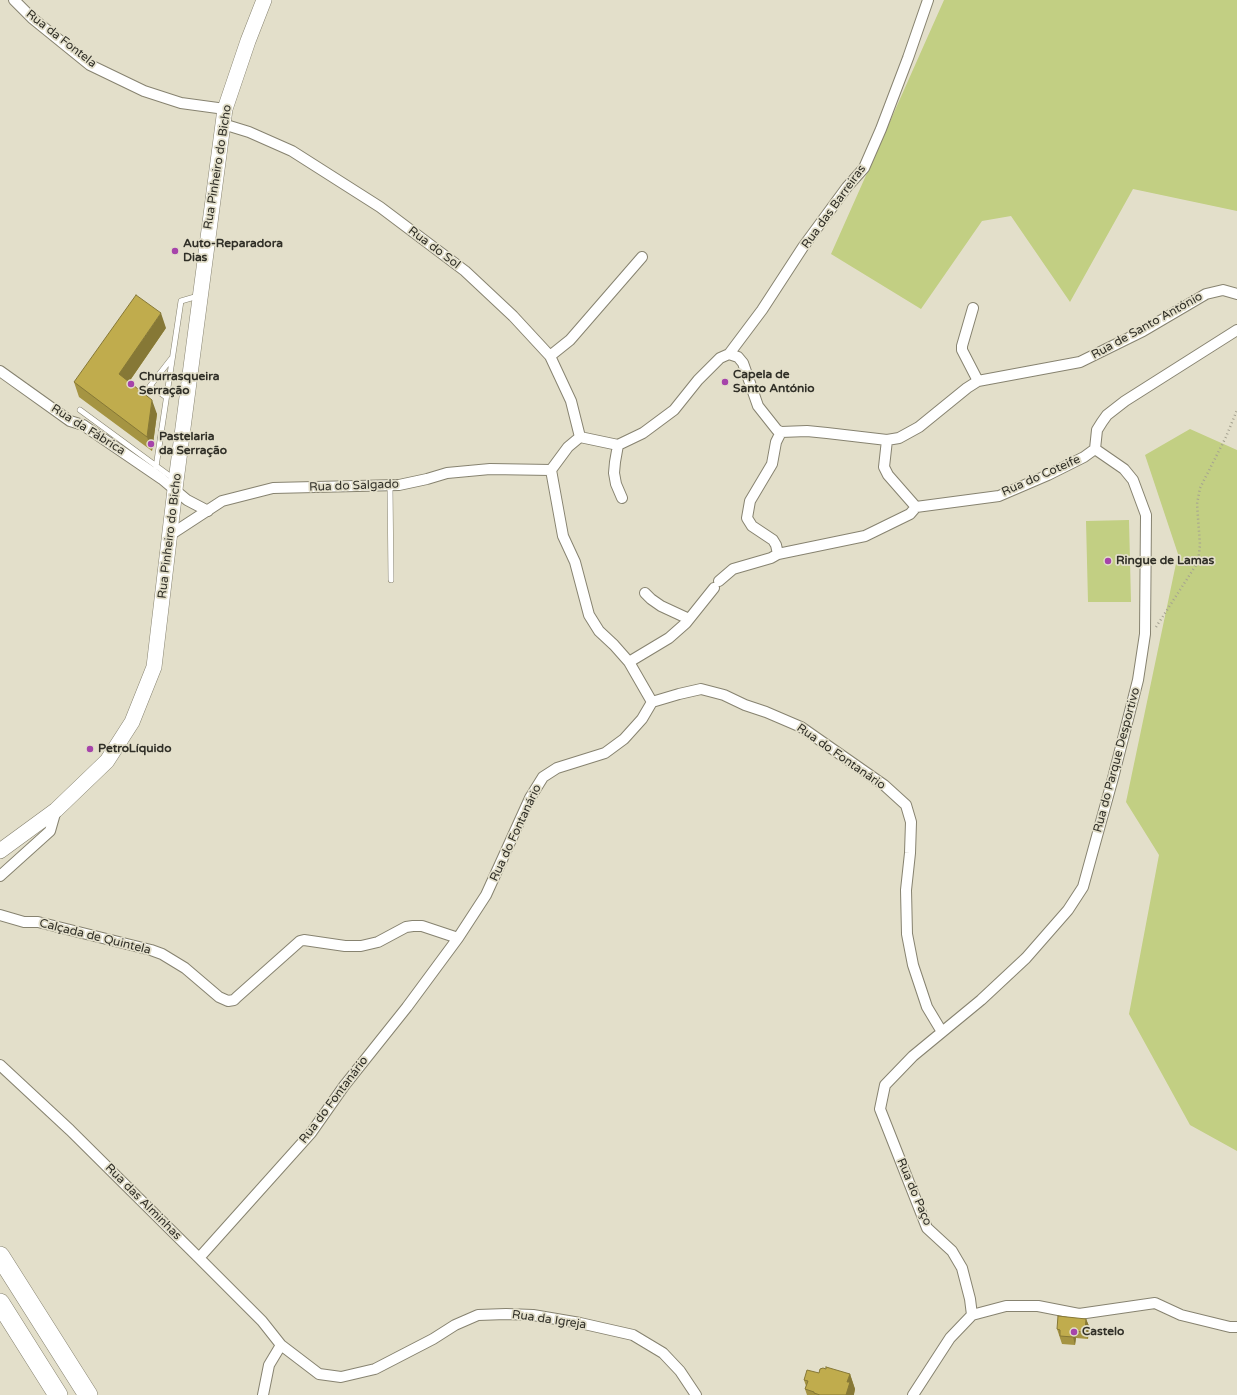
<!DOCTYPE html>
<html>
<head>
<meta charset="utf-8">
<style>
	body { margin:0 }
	canvas { display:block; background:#e3dfca }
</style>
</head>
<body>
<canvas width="1237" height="1395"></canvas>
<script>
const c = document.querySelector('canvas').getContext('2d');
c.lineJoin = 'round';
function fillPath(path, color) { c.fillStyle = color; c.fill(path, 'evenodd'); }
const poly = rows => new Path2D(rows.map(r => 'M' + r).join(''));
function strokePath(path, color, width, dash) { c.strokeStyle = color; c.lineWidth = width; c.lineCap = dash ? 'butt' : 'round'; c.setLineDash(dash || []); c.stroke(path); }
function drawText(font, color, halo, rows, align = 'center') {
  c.font = font + ' "Varela Round",sans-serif'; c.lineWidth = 3.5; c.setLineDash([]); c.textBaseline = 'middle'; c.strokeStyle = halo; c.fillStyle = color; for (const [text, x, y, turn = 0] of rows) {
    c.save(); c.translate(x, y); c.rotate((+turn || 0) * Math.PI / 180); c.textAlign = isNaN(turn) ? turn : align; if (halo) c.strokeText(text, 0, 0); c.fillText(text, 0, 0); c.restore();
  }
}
const green = poly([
	[944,0,1237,0,1237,211,1133,189,1070,302,1011,216,982,221,921,309,831,254],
	[1190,429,1237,450,1237,1151,1190,1125,1129,1014,1159,855,1126,802,1178,554,1145,455],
	[1129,520,1131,602,1088,602,1086,521]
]);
const path = poly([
	[1156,627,1198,562,1200,545,1197,504,1200,488,1226,437,1237,410]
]);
const service = poly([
	[166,397,150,386,171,359],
	[80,410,174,479],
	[156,467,181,301,198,296],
	[390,486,391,580]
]);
const minor = poly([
	[14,0,32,18,90,65,144,91,181,103,225,109],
	[223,124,249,132,292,151,380,207,465,271,513,316,550,356,571,401,580,437],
	[973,308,962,346,962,350,978,381],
	[729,354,762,310,803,247,847,187,864,168,881,129,908,58,928,0],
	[550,356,570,340,642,257],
	[0,371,70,421,83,425,162,479,187,500,208,511],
	[887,440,884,467,888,475,916,507],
	[618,445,615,462,614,473,616,484,622,498],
	[551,470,568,447,580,437,618,445,643,433,674,410,698,380,720,358,729,354,738,357,743,363,758,406,777,430,781,432,807,431,827,433,887,440,899,438,919,427,967,388,978,381,1080,362,1143,331,1206,294,1223,290,1237,294],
	[551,470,563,536,575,562,589,615,599,631,614,645,629,662,652,702],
	[170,535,222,501,273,488,399,485,427,479,447,473,490,469,551,470],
	[778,554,776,545,773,540,752,526,747,518,750,501,772,464,776,442,781,432],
	[719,581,733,569,771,558,778,554,865,536,910,514,916,507,999,496,1048,475,1084,457,1095,449,1097,430,1102,422,1107,415,1125,401,1237,330],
	[645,593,651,599,661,606,689,619],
	[629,662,669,638,686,623,714,588],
	[0,876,50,831,56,810],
	[0,915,24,922,38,922,151,950,162,954,185,968,219,997,228,1001,234,1000,237,997,300,941,304,940,345,946,361,946,378,942,406,927,413,926,422,926,458,938],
	[0,1065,70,1130,199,1258,262,1321,281,1345,319,1374,341,1377,375,1369,433,1339,455,1325,478,1315,506,1314,533,1315,580,1323,633,1335,663,1353,680,1371,696,1395],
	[199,1258,311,1133,344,1086,407,1007,458,938,486,895,530,798,543,777,557,768,605,753,624,739,642,719,652,702,679,694,701,689,724,695,745,705,766,712,801,727,884,785,906,805,911,822,910,853,906,890,907,934,913,965,927,1007,942,1032],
	[972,1315,1006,1306,1038,1306,1079,1314,1155,1303,1181,1315,1230,1327,1237,1327],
	[263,1395,269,1365,281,1345],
	[913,1395,950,1338,972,1315,970,1299,962,1268,952,1251,927,1228,880,1109,885,1085,913,1056,981,1000,1026,958,1068,910,1083,887,1113,778,1138,680,1145,634,1146,515,1133,480,1124,469,1095,449]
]);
const secondary = poly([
	[0,851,56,810,107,761,132,722,154,667,176,481,223,124,225,109,248,41,264,0]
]);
const motorway = poly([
	[0,1256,88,1395],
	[0,1303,58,1395]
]);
const wall = poly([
	[166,328,129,382,157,414,152,451,79,397,74,382],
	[1086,1319,1089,1326,1088,1339,1076,1338,1075,1345,1062,1344,1057,1329],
	[826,1369,850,1374,855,1389,854,1394,854,1395,807,1395,805,1389,806,1386,804,1380,819,1373]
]);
const shadedWall = poly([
	[161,313,166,328,124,389,119,374],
	[152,400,157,414,152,451,147,437],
	[1086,1319,1089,1326,1088,1339,1085,1332],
	[1073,1331,1076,1338,1075,1345,1073,1337],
	[850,1374,855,1389,854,1394,854,1395,846,1395,847,1382]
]);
const building = poly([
	[136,295,161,313,119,374,152,400,147,437,74,382,136,295],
	[1058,1316,1086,1319,1085,1332,1073,1331,1073,1337,1060,1336,1060,1330,1057,1329,1058,1316],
	[826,1367,850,1374,847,1382,850,1382,846,1395,820,1395,814,1393,814,1392,805,1389,808,1381,804,1380,807,1370,819,1373,820,1369,823,1368,826,1369,826,1367]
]);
const markers = [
	[175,251,4,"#a644aa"],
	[725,382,4,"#a644aa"],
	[131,384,4,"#a644aa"],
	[151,444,4,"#a644aa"],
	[1108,561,4,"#a644aa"],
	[90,749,4,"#a644aa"],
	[1074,1332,4,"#a644aa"]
];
const streetNames = [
	["Rua da Fontela",61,39,38],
	["Rua Pinheiro do Bicho",218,167,-81],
	["Rua das Barreiras",834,207,-54],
	["Rua do Sol",434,248,37],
	["Rua de Santo António",1147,326,-29],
	["Rua da Fábrica",88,430,32],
	["Rua do Coteife",1041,476,-24],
	["Rua do Salgado",354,486,-2],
	["Rua Pinheiro do Bicho",170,536,-83],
	["Rua do Fontanário",841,757,35],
	["Rua do Parque Desportivo",1117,760,-75],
	["Rua do Fontanário",516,833,-65],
	["Calçada de Quintela",95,937,14],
	["Rua do Fontanário",334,1100,-53],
	["Rua do Paço",914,1192,67],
	["Rua das Alminhas",143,1202,45],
	["Rua da Igreja",549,1320,8]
];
const poiNames = [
	["Auto-Reparadora",183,244],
	["Dias",183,258],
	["Capela de",733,375],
	["Santo António",733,389],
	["Churrasqueira",139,377],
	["Serração",139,391],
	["Pastelaria",159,437],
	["da Serração",159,451],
	["Ringue de Lamas",1116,561],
	["PetroLíquido",98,749],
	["Castelo",1082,1332]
];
fillPath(green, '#c2cf83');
strokePath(service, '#878370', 6);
strokePath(minor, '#878370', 12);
strokePath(secondary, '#878370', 16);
strokePath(motorway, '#878370', 20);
strokePath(path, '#a5a291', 2.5, [1, 3]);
strokePath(service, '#fff', 5);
strokePath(minor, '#fff', 10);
strokePath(secondary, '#fff', 15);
strokePath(motorway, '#fff', 19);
fillPath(wall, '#a59442');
fillPath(shadedWall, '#867836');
fillPath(building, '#c0ac4d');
strokePath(building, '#867836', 1);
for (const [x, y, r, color] of markers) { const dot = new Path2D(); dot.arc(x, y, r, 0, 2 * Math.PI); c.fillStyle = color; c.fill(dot); strokePath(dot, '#e3dfca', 1.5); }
drawText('12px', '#302f27', '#e3dfca', streetNames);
drawText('bold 12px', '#302f27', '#e3dfca', poiNames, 'left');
</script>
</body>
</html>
